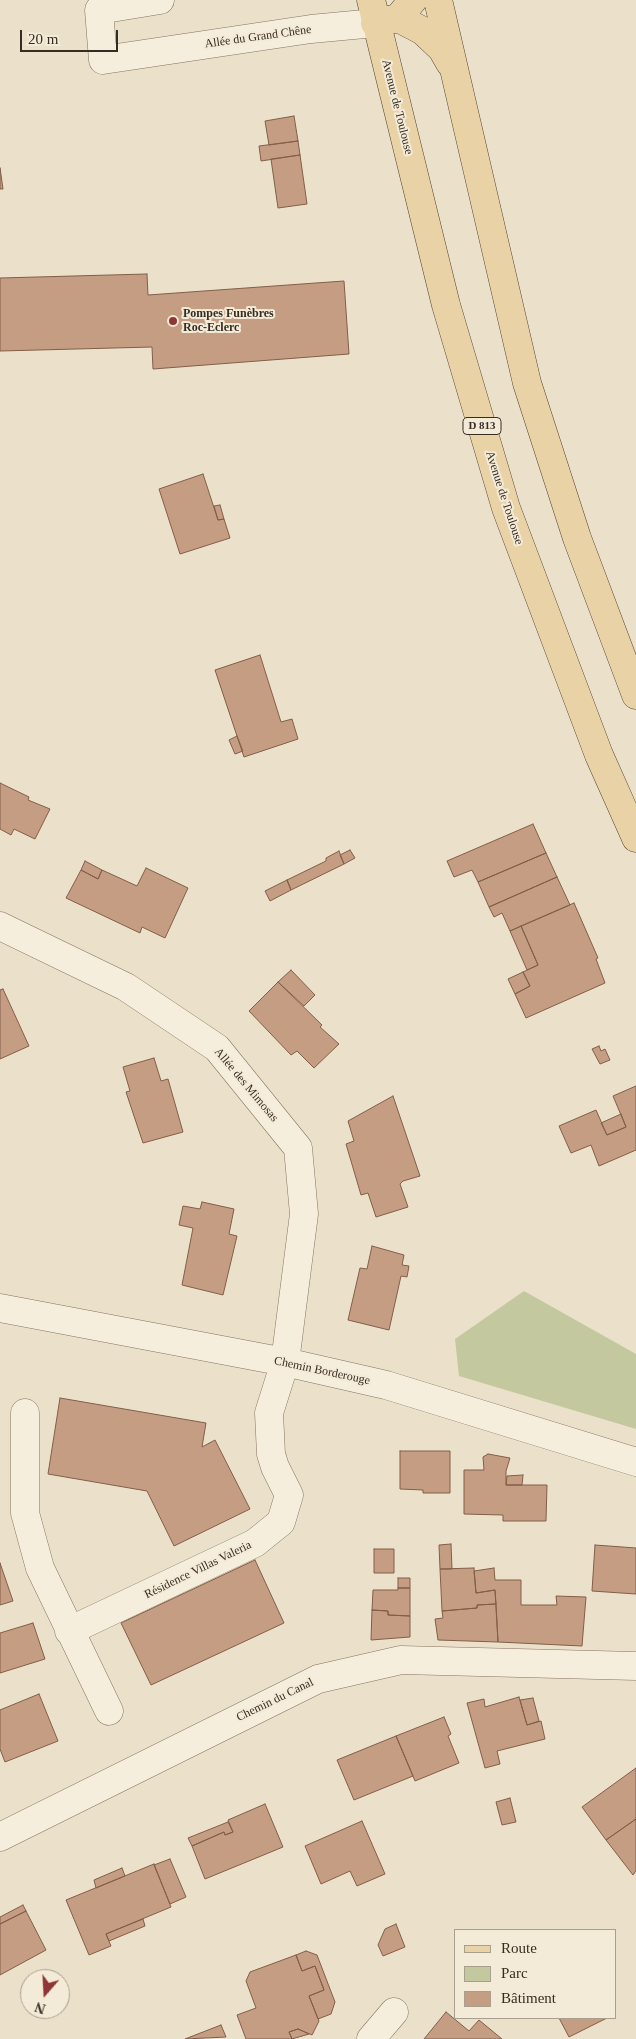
<!DOCTYPE html>
<html>
<head>
<meta charset="utf-8">
<style>
	body { margin:0 }
	#map { position:relative; width:636px; height:2039px; overflow:hidden; background:#ebe0c9; font-family:"Times New Roman",serif }
	canvas { display:block }
	.legend { position:absolute; left:454px; top:1929px; width:162px; height:90px; box-sizing:border-box; background:#f3ebd8; border:1px solid #a89f8f; margin:0; padding:6px 9px; list-style:none; font-size:15px; color:#372c22 }
	.legend li { display:flex; align-items:center; gap:10px; height:25px }
	.legend b { width:25px; border:1px solid #a89f8f }
	.north { position:absolute; left:20px; top:1969px; width:50px; height:50px; box-sizing:border-box; background:#f3ebd8; border:1px solid #a89f8f; border-radius:50%; rotate:199deg; font-size:14px; font-weight:700; line-height:20px; text-align:center; color:#372c22 }
	.north::after { content:''; display:block; margin:auto; width:18px; height:22px; background:#8e3537; clip-path:polygon(50% 0,100% 100%,50% 72%,0 100%) }
	.scale { position:absolute; left:20px; top:30px; width:98px; height:22px; box-sizing:border-box; border:2px solid #372c22; border-top:0; padding-left:6px; font-size:15px; line-height:18px; white-space:nowrap; color:#372c22; -webkit-text-stroke:4px #f3ebd8; paint-order:stroke }
</style>
</head>
<body>
<div id="map">
<canvas width="636" height="2039"></canvas>
<ul class="legend">
<li><b style="height:6px;background:#e9d3a6"></b>Route</li>
<li><b style="height:14px;background:#c4c89e"></b>Parc</li>
<li><b style="height:14px;background:#c59d83"></b>Bâtiment</li>
</ul>
<div class="north">N</div>
<div class="scale">20 m</div>
</div>
<script>
const c = document.querySelector('canvas').getContext('2d');
c.lineJoin = 'round';
function fillPath(path, color) { c.fillStyle = color; c.fill(path, 'evenodd'); }
const poly = rows => new Path2D(rows.map(r => 'M' + r).join(''));
function strokePath(path, color, width, dash) { c.strokeStyle = color; c.lineWidth = width; c.lineCap = dash ? 'butt' : 'round'; c.setLineDash(dash || []); c.stroke(path); }
function drawText(font, color, halo, rows, align = 'center') {
  c.font = font + ' "Times New Roman",serif'; c.lineWidth = 4; c.setLineDash([]); c.textBaseline = 'middle'; c.strokeStyle = halo; c.fillStyle = color; for (const [text, x, y, turn = 0] of rows) {
    c.save(); c.translate(x, y); c.rotate((+turn || 0) * Math.PI / 180); c.textAlign = isNaN(turn) ? turn : align; if (halo) c.strokeText(text, 0, 0); c.fillText(text, 0, 0); c.restore();
  }
}
const green = poly([
	[524,1291,636,1354,636,1429,459,1376,455,1339]
]);
const building = poly([
	[294,116,298,141,269,145,265,121,294,116],
	[298,141,300,155,261,161,259,146,298,141],
	[300,155,307,204,278,208,271,159,300,155],
	[0,168,3,189,0,189,0,168],
	[147,274,148,295,344,281,349,354,153,369,152,347,0,351,0,278,147,274],
	[203,474,218,520,224,519,230,538,180,554,159,489,203,474],
	[220,505,224,519,218,520,214,506,220,505],
	[260,655,281,722,292,719,298,739,244,757,215,670,260,655],
	[237,736,243,751,235,754,229,740,237,736],
	[0,783,29,797,28,800,50,809,35,839,14,829,11,835,0,829,0,783],
	[533,824,546,853,478,882,472,870,454,877,447,861,533,824],
	[350,850,355,858,344,864,340,855,350,850],
	[339,851,344,864,291,890,287,880,326,861,326,858,339,851],
	[546,853,557,877,489,907,478,882,546,853],
	[85,861,102,870,98,879,81,870,85,861],
	[146,868,188,888,165,938,142,927,140,933,66,898,81,870,98,879,102,870,137,886,146,868],
	[557,877,570,905,510,931,502,913,494,917,489,907,557,877],
	[287,880,291,890,270,901,265,891,287,880],
	[574,903,598,958,596,959,605,983,526,1018,515,994,530,986,523,972,538,965,521,926,574,903],
	[521,926,538,965,527,970,510,931,521,926],
	[291,970,315,995,304,1006,278,982,291,970],
	[523,972,530,986,515,994,508,979,523,972],
	[278,982,322,1025,320,1027,339,1044,314,1068,297,1051,291,1055,249,1011,278,982],
	[3,989,29,1046,0,1059,0,990,3,989],
	[599,1046,601,1051,605,1049,610,1060,600,1064,592,1049,599,1046],
	[154,1058,161,1081,168,1079,183,1132,143,1143,126,1092,130,1091,123,1067,154,1058],
	[636,1086,636,1150,599,1166,591,1145,571,1153,559,1126,596,1110,607,1135,626,1127,613,1096,636,1086],
	[393,1096,420,1176,403,1181,400,1184,408,1207,376,1217,368,1193,361,1195,346,1144,354,1141,348,1121,393,1096],
	[621,1114,626,1127,607,1135,601,1123,621,1114],
	[202,1202,234,1209,229,1234,237,1236,223,1295,182,1285,193,1228,179,1225,183,1206,200,1209,202,1202],
	[372,1246,404,1255,402,1265,409,1266,407,1277,401,1276,389,1330,348,1320,360,1268,367,1269,372,1246],
	[60,1398,206,1423,202,1447,215,1440,250,1509,174,1546,147,1491,48,1474,60,1398],
	[400,1451,450,1451,450,1493,423,1493,423,1490,400,1489,400,1451],
	[488,1454,510,1458,506,1471,506,1485,547,1485,546,1521,503,1521,503,1515,464,1514,464,1470,484,1470,483,1457,488,1454],
	[523,1475,522,1485,506,1485,507,1476,523,1475],
	[451,1544,452,1569,440,1569,439,1545,451,1544],
	[595,1545,636,1548,636,1594,592,1591,595,1545],
	[374,1549,394,1549,394,1573,374,1573,374,1549],
	[255,1560,284,1623,151,1685,121,1623,255,1560],
	[0,1563,13,1601,0,1605,0,1563],
	[474,1568,476,1593,495,1590,496,1604,477,1605,477,1608,442,1611,440,1569,474,1568],
	[494,1568,495,1580,521,1580,521,1605,557,1605,556,1596,586,1597,582,1646,498,1642,495,1590,476,1593,474,1571,494,1568],
	[398,1578,410,1578,410,1588,398,1588,398,1578],
	[398,1588,410,1588,410,1616,388,1615,388,1611,372,1610,373,1590,398,1590,398,1588],
	[496,1604,498,1642,438,1640,435,1619,443,1618,442,1611,477,1608,477,1605,496,1604],
	[372,1610,388,1611,388,1615,410,1616,410,1637,371,1640,372,1610],
	[33,1623,45,1659,0,1673,0,1633,33,1623],
	[39,1694,58,1741,5,1762,0,1749,0,1710,39,1694],
	[519,1697,527,1725,541,1721,545,1739,497,1751,500,1764,485,1768,467,1703,484,1699,485,1707,519,1697],
	[533,1698,539,1721,527,1725,520,1700,533,1698],
	[444,1717,451,1734,448,1736,459,1763,415,1781,396,1736,444,1717],
	[396,1736,413,1776,354,1800,337,1760,396,1736],
	[636,1768,636,1819,606,1840,582,1807,636,1768],
	[510,1798,516,1822,502,1825,496,1802,510,1798],
	[265,1804,283,1847,205,1879,192,1846,224,1832,225,1835,233,1832,228,1820,265,1804],
	[636,1819,636,1871,633,1875,606,1840,636,1819],
	[362,1821,385,1874,357,1886,350,1871,321,1884,305,1846,362,1821],
	[228,1822,233,1832,225,1835,224,1832,192,1846,188,1838,228,1822],
	[170,1859,186,1897,170,1904,154,1865,170,1859],
	[154,1864,171,1907,106,1934,111,1946,89,1955,66,1900,154,1864],
	[122,1868,125,1876,96,1888,94,1880,122,1868],
	[23,1905,26,1911,0,1924,0,1917,23,1905],
	[26,1911,46,1950,0,1975,0,1924,26,1911],
	[143,1919,145,1926,109,1941,106,1934,143,1919],
	[396,1924,405,1947,383,1956,378,1945,385,1929,396,1924],
	[306,1951,317,1955,335,2002,331,2014,318,2019,309,1996,324,1990,315,1966,302,1971,296,1955,306,1951],
	[296,1955,302,1971,315,1966,324,1990,309,1996,319,2021,312,2035,298,2029,289,2032,292,2039,246,2039,237,2015,256,2008,246,1981,250,1972,296,1955],
	[446,2012,469,2031,479,2020,502,2039,424,2039,446,2012],
	[559,2018,607,2018,569,2037,559,2018],
	[221,2025,226,2037,185,2039,221,2025],
	[298,2029,309,2034,292,2039,289,2032,298,2029]
]);
const street = poly([
	[160,0,99,10,103,60,311,29,375,23],
	[0,926,126,987,217,1048,298,1148,304,1214,285,1362,269,1413,271,1454,275,1467,289,1495,281,1522,255,1543,69,1631],
	[0,1308,285,1362,386,1385,636,1462],
	[25,1413,25,1513,40,1568,109,1711],
	[0,1837,318,1679,401,1660,636,1666],
	[371,2039,394,2012]
]);
const primary = poly([
	[371,0,446,305,506,508,599,755,636,838],
	[438,0,527,383,577,538,636,695],
	[398,18,413,0],
	[375,23,398,18,423,31,442,49,450,63]
]);
const markers = [
	[173,321,5,"#8e3537"]
];
const shields = [
	[482,426,38]
];
const shieldNames = [
	["D 813",482,426]
];
const streetNames = [
	["Allée du Grand Chêne",258,37,-8],
	["Avenue de Toulouse",397,107,76],
	["Avenue de Toulouse",504,498,72],
	["Allée des Mimosas",246,1085,50],
	["Chemin Borderouge",322,1371,12],
	["Résidence Villas Valeria",198,1570,-26],
	["Chemin du Canal",275,1700,-26]
];
const poiNames = [
	["Pompes Funèbres",183,314],
	["Roc-Eclerc",183,328]
];
fillPath(green, '#c4c89e');
fillPath(building, '#c59d83');
strokePath(building, '#825e48', 1);
strokePath(street, '#857360', 29);
strokePath(primary, '#544233', 29);
strokePath(street, '#f6eedc', 28);
strokePath(primary, '#e9d3a6', 28);
for (const [x, y, r, color] of markers) { const dot = new Path2D(); dot.arc(x, y, r, 0, 2 * Math.PI); c.fillStyle = color; c.fill(dot); strokePath(dot, '#f3ebd8', 2); }
for (const [x, y, w] of shields) { const box = new Path2D(); box.roundRect(x - w / 2, y - 8.5, w, 17, 4); c.fillStyle = '#f3ebd8'; c.fill(box); strokePath(box, '#372c22', 1); }
drawText('bold 11px', '#372c22', null, shieldNames);
drawText('12px', '#372c22', '#f3ebd8', streetNames);
drawText('bold 12px', '#372c22', '#f3ebd8', poiNames, 'left');
</script>
</body>
</html>
